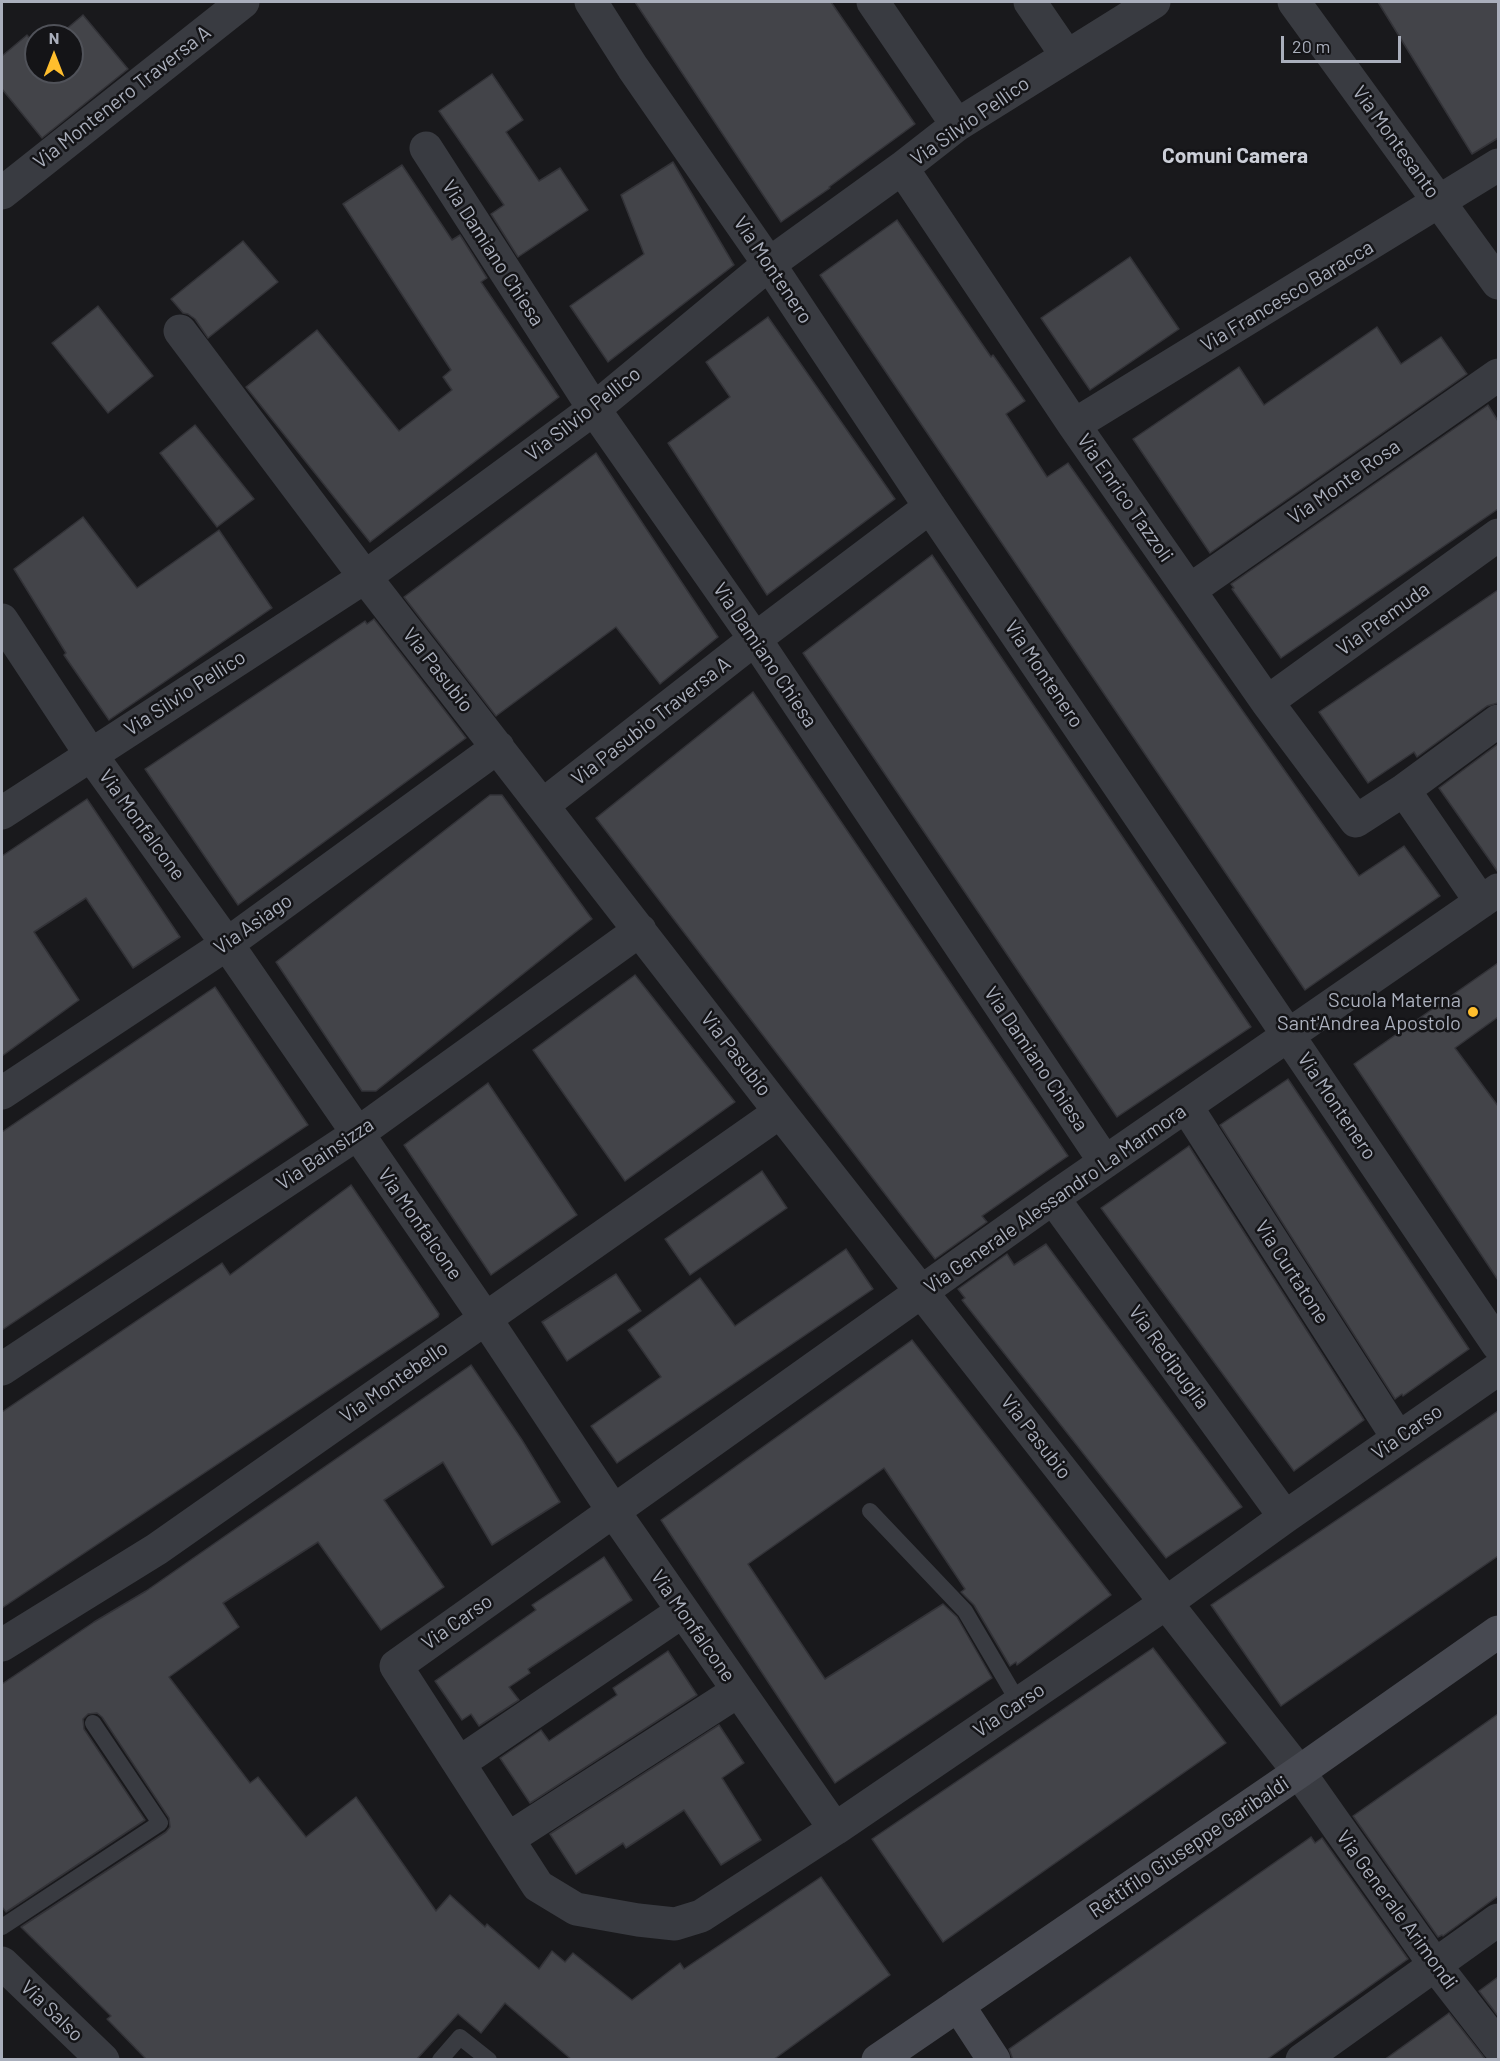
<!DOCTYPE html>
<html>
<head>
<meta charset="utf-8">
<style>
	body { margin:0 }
	#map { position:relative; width:1500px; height:2061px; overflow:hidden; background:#19191c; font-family:Barlow,sans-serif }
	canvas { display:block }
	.frame { position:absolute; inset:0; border:3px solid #aaafbc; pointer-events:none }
	.north { position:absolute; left:24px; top:24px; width:60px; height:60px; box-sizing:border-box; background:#141417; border:2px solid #505259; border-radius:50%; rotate:0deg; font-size:16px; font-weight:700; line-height:24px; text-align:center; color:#aaafbc }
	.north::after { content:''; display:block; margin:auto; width:21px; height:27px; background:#ffbe2d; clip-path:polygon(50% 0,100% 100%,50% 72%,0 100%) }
	.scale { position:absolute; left:1281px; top:36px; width:120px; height:27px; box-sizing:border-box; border:3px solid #aaafbc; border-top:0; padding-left:8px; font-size:18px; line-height:21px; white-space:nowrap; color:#aaafbc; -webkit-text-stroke:4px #141417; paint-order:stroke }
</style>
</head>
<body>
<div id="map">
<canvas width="1500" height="2061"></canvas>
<div class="frame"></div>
<div class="north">N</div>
<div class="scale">20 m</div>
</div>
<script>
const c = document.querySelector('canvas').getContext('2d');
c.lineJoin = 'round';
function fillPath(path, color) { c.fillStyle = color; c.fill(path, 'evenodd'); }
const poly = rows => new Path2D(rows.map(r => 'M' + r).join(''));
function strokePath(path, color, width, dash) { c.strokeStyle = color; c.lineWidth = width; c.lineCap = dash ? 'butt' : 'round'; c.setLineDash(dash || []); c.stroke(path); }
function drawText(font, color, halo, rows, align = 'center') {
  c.font = font + ' Barlow,sans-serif'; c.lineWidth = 5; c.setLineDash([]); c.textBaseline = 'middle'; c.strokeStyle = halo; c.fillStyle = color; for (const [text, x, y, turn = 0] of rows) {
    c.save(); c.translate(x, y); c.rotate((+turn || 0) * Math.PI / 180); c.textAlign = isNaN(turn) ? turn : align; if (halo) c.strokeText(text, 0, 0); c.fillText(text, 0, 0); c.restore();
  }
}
const building = poly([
	[635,2,831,2,915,124,829,187,830,188,781,222,635,2],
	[1378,2,1498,2,1498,138,1472,154,1378,2],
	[83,15,128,69,42,138,2,89,2,56,27,35,36,46,36,72,72,72,72,36,58,36,83,15],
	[492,74,523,120,506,132,539,181,560,168,588,210,518,257,491,214,504,205,439,111,492,74],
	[673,162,734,265,608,362,570,306,644,254,621,195,673,162],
	[402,165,452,240,460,235,487,278,481,282,559,397,370,542,246,387,317,330,399,431,452,390,443,377,451,370,343,204,402,165],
	[897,220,991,357,993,355,1025,401,1006,414,1047,477,1068,463,1359,876,1404,846,1440,896,1305,990,820,275,897,220],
	[243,241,278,282,208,338,195,319,188,314,183,313,171,299,243,241],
	[1130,257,1179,329,1090,390,1041,318,1130,257],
	[98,306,153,376,108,413,52,343,98,306],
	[768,317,895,499,767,595,668,443,730,397,706,362,768,317],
	[1377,327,1401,364,1441,337,1467,374,1210,553,1133,439,1239,367,1264,405,1377,327],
	[1488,405,1498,421,1498,509,1281,658,1232,589,1234,588,1231,584,1488,405],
	[195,425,254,499,217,527,160,453,195,425],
	[596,453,718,637,660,684,616,627,496,716,404,597,596,453],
	[83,517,137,588,219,530,272,608,109,720,64,655,66,653,14,569,83,517],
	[932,555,1251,1027,1117,1117,803,653,932,555],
	[1498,590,1498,703,1487,706,1417,757,1414,752,1368,783,1319,712,1498,590],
	[374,619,466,738,238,905,145,769,365,621,367,624,374,619],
	[753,692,1068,1156,982,1216,987,1222,935,1259,596,818,753,692],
	[1498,744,1498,872,1439,788,1498,744],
	[490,795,502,795,592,919,376,1091,362,1091,276,962,490,795],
	[87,799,180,937,133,968,86,898,34,932,79,1000,2,1056,2,856,87,799],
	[1498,963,1498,1017,1455,1048,1498,1106,1498,1280,1354,1064,1498,963],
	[635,975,735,1102,625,1181,533,1050,635,975],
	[215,987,308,1125,2,1330,2,1132,215,987],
	[1288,1079,1469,1349,1403,1396,1402,1394,1395,1399,1220,1125,1288,1079],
	[488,1083,577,1215,491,1275,404,1145,488,1083],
	[1189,1146,1364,1420,1294,1471,1101,1208,1189,1146],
	[762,1171,787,1208,690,1275,665,1239,762,1171],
	[351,1185,439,1314,438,1317,2,1608,2,1412,222,1263,230,1275,351,1185],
	[1046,1244,1242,1507,1166,1558,962,1300,965,1298,958,1289,1007,1254,1014,1265,1046,1244],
	[846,1249,873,1289,617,1463,591,1426,661,1377,628,1330,700,1278,735,1326,846,1249],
	[616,1274,641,1311,567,1361,542,1322,616,1274],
	[912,1340,1111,1595,1017,1665,1016,1662,1010,1666,974,1605,961,1592,965,1589,884,1468,748,1564,825,1679,943,1604,957,1617,992,1678,835,1783,661,1520,912,1340],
	[471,1365,522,1440,560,1502,492,1545,443,1462,384,1500,444,1587,381,1630,318,1542,223,1603,239,1627,169,1677,250,1783,258,1777,306,1837,356,1797,436,1911,450,1895,485,1927,487,1924,539,1969,552,1951,565,1962,573,1953,632,2000,680,1963,684,1969,821,1877,890,1975,773,2060,572,2060,505,2003,481,2033,458,2014,416,2060,147,2060,107,2019,111,2016,21,1927,166,1832,170,1827,169,1818,102,1717,97,1713,88,1714,83,1719,84,1729,145,1820,6,1912,2,1907,2,1684,94,1622,146,1591,471,1365],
	[1498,1411,1498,1556,1281,1706,1211,1605,1498,1411],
	[604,1557,632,1600,528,1669,530,1673,509,1687,519,1700,479,1726,471,1714,462,1720,435,1681,536,1610,532,1605,604,1557],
	[1153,1648,1226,1743,943,1942,872,1839,1153,1648],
	[668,1651,697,1695,530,1803,500,1758,541,1730,549,1741,617,1695,613,1688,668,1651],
	[1498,1714,1498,1896,1443,1936,1442,1935,1438,1937,1353,1816,1498,1714],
	[719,1725,744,1763,722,1778,761,1840,721,1865,684,1810,626,1848,623,1843,576,1874,550,1834,719,1725],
	[1311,1837,1315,1843,1322,1838,1408,1959,1266,2060,1013,2060,1009,2049,1311,1837],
	[1498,1977,1498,2016,1479,1991,1498,1977],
	[1449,2013,1486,2060,1384,2060,1449,2013]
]);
const lane = poly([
	[870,1511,965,1611,1019,1703],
	[2,1927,160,1823,93,1723],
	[440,2060,460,2037,489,2060]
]);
const street = poly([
	[591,2,633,68,769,264,930,507,1498,1345],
	[873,2,957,125],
	[1030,2,1067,56],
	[1294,2,1498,283],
	[426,148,594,409,755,639,1105,1162],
	[902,168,1074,425,1267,702,1356,821,1404,790,1498,721],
	[2,193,243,2],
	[180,331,365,577,780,1112,1299,1772,1435,1965,1498,2046],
	[1074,425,1498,165],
	[1190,590,1498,375],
	[2,620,91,755,227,944,485,1318,614,1512,835,1829],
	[1267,702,1498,535],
	[1404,790,1481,902],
	[543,805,755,639,930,507],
	[2,813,365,577,594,409,769,264,902,168,957,125,1154,2],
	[1498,890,1053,1198,396,1666,538,1886,576,1909,638,1920,675,1924,701,1916,835,1829,1166,1603,1285,1517,1498,1369],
	[2,1093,227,944,498,747],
	[1186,1106,1398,1438],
	[1053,1198,1285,1517],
	[2,1369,357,1134,640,930],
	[2,1645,157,1549,780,1112],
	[459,1763,683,1611],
	[508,1839,738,1691],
	[2,1963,103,2060],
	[1302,2060,1498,1920]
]);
const secondary = poly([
	[958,2005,994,2060],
	[878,2060,1299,1772,1498,1632]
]);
const markers = [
	[1473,1012,6,"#ffbe2d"]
];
const streetNames = [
	["Via Montenero Traversa A",122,97,-38],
	["Via Silvio Pellico",970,121,-35],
	["Via Montesanto",1396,142,54],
	["Via Damiano Chiesa",493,253,57],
	["Via Montenero",773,270,56],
	["Via Francesco Baracca",1287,296,-31],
	["Via Silvio Pellico",583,414,-38],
	["Via Monte Rosa",1344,482,-35],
	["Via Enrico Tazzoli",1125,498,55],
	["Via Premuda",1383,619,-36],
	["Via Damiano Chiesa",765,655,56],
	["Via Pasubio",438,670,52],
	["Via Montenero",1044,674,56],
	["Via Silvio Pellico",185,693,-33],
	["Via Pasubio Traversa A",651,721,-38],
	["Via Monfalcone",142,825,54],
	["Via Asiago",253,924,-35],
	["Via Pasubio",736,1054,52],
	["Via Damiano Chiesa",1036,1059,56],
	["Via Montenero",1337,1106,56],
	["Via Bainsizza",325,1154,-34],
	["Via Generale Alessandro La Marmora",1055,1199,-35],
	["Via Monfalcone",420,1224,55],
	["Via Curtatone",1292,1272,57],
	["Via Redipuglia",1169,1357,54],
	["Via Montebello",394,1382,-35],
	["Via Carso",1407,1432,-35],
	["Via Pasubio",1036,1437,52],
	["Via Carso",457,1622,-35],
	["Via Monfalcone",693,1626,55],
	["Via Carso",1009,1710,-34],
	["Rettifilo Giuseppe Garibaldi",1189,1847,-34],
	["Via Generale Arimondi",1397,1910,54],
	["Via Salso",52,2011,44]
];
const poiNames = [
	["Scuola Materna",1461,1000],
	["Sant'Andrea Apostolo",1461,1023]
];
const neighbourhoodNames = [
	["Comuni Camera",1235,156]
];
fillPath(building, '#434449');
strokePath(building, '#333338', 1.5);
strokePath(lane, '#393b41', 16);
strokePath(street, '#393b41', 33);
strokePath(secondary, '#474951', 33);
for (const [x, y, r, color] of markers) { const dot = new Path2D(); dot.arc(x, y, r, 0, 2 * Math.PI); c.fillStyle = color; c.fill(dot); strokePath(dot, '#141417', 2); }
drawText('20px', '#aaafbc', '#141417', streetNames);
drawText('20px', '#aaafbc', '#141417', poiNames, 'right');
drawText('bold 21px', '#cccfd8', '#141417', neighbourhoodNames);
</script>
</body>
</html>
